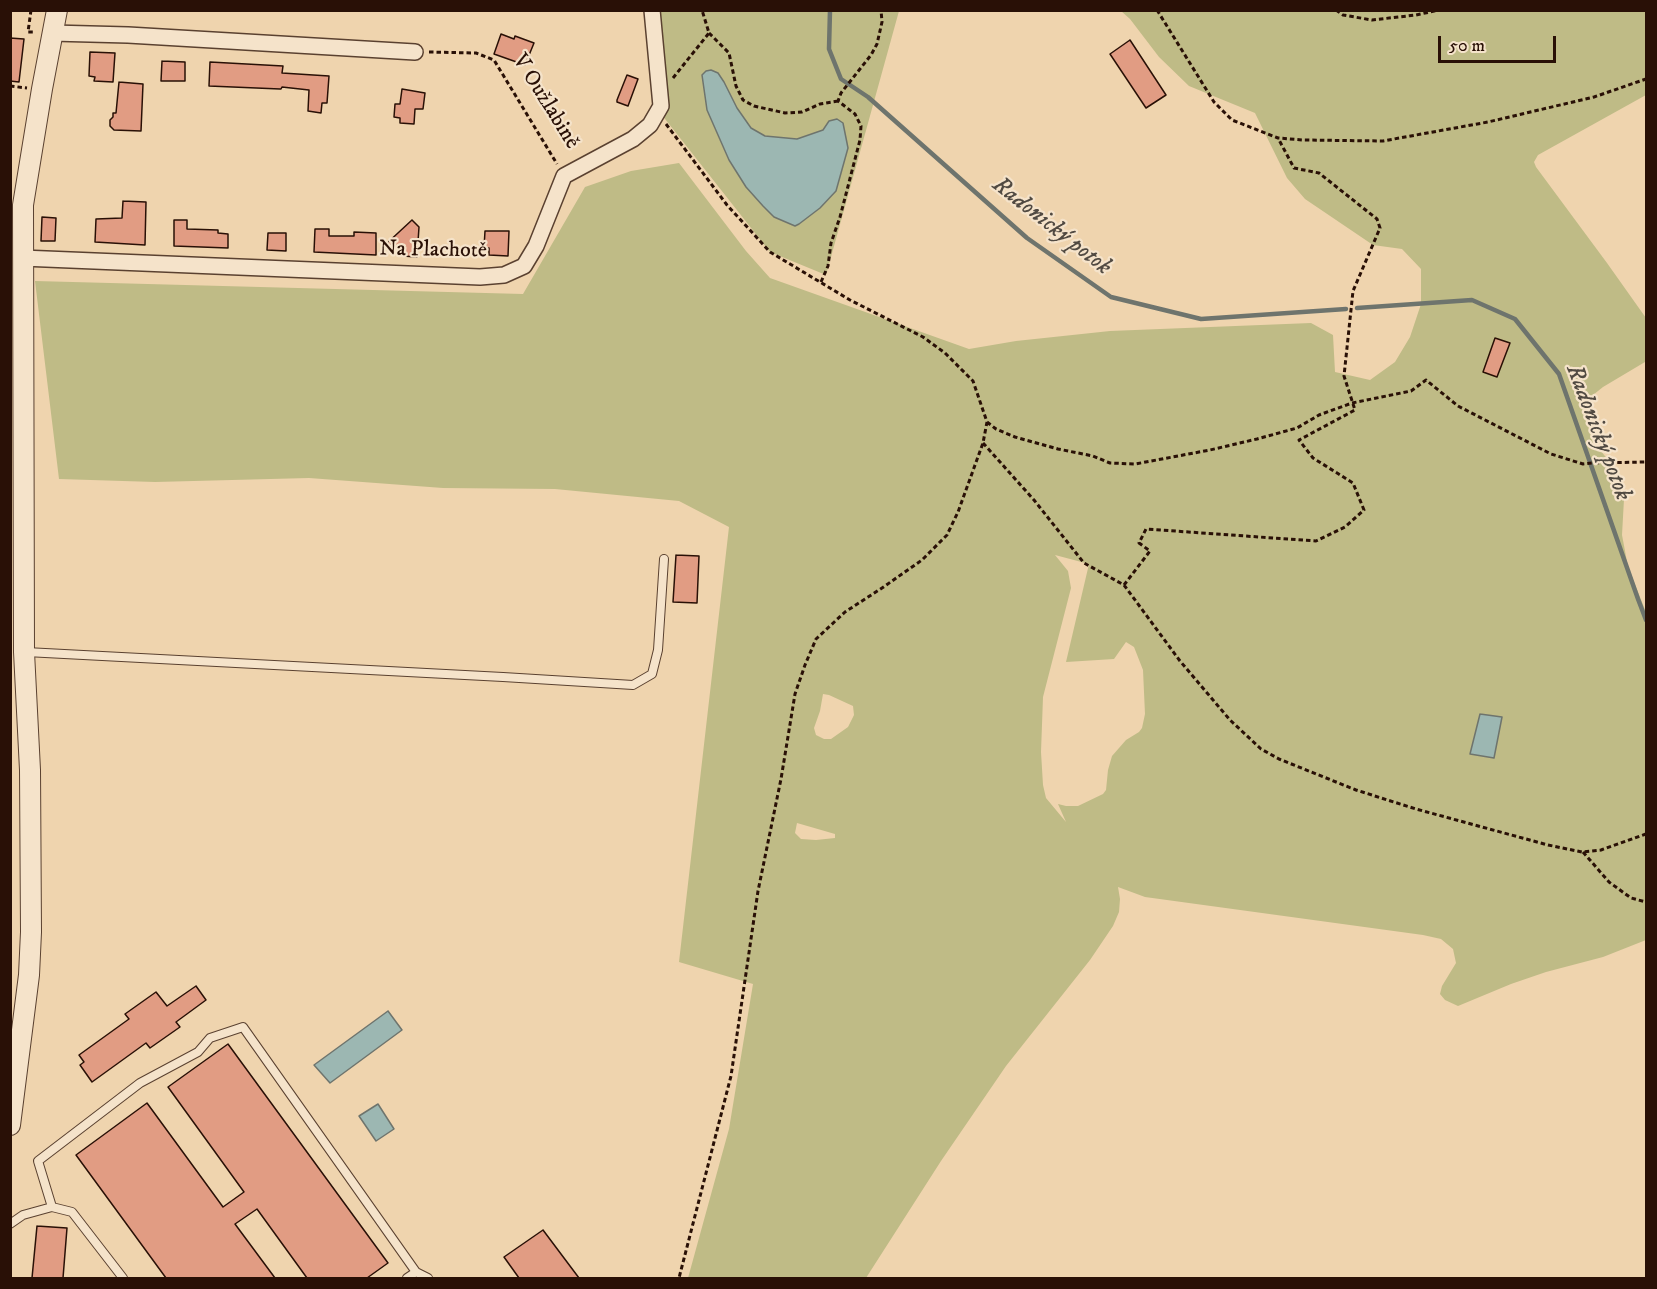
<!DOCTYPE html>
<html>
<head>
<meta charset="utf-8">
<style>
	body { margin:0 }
	#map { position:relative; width:1657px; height:1289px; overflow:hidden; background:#efd4ae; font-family:"IM FELL DW Pica",serif }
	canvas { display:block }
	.frame { position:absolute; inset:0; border:12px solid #291006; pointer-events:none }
	.scale { position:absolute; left:1438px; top:36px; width:118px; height:27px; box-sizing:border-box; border:3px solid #291006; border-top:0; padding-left:8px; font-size:18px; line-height:21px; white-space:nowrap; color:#291006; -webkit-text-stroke:4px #f5e3ca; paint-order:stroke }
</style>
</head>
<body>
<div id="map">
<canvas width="1657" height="1289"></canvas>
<div class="frame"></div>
<div class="scale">50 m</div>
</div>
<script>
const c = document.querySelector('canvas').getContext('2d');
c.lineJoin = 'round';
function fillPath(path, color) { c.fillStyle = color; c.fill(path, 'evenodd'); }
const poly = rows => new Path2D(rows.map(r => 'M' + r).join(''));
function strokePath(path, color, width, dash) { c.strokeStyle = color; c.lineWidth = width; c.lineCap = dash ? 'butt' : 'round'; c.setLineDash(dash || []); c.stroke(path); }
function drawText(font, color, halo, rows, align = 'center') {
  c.font = font + ' "IM FELL DW Pica",serif'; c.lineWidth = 4.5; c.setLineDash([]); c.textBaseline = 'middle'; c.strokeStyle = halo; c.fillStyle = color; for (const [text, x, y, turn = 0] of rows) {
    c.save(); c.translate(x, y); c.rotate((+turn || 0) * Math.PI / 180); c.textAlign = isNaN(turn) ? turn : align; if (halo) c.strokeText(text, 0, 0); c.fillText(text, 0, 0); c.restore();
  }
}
const green = poly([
	[651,11,899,11,826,275,770,252,654,105],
	[724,82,737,108,751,128,765,136,797,139,843,123,848,148,836,191,820,208,799,224,794,226,775,217,763,206,746,187,729,161,707,110],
	[1121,11,1646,11,1646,95,1538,155,1534,162,1536,167,1607,263,1646,318,1646,360,1645,362,1603,387,1593,395,1587,419,1592,440,1613,466,1620,480,1624,499,1622,535,1628,567,1646,612,1646,940,1603,957,1546,972,1511,984,1458,1006,1445,1000,1440,994,1442,986,1456,963,1453,949,1441,939,1423,935,1145,897,1118,887,1120,899,1119,912,1113,926,1090,960,1006,1066,941,1161,866,1278,688,1278,729,1129,753,984,679,962,729,527,679,501,555,489,443,488,309,478,155,482,59,479,35,281,523,294,585,187,631,171,679,163,746,251,770,278,969,349,1016,341,1110,331,1311,323,1333,335,1335,372,1370,380,1395,362,1410,337,1421,304,1421,269,1402,249,1373,245,1305,199,1287,178,1255,113,1189,86,1159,57,1130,19],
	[1055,555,1089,564,1066,662,1114,659,1126,642,1134,647,1143,670,1145,714,1142,728,1139,732,1126,740,1112,756,1108,770,1106,790,1103,794,1078,806,1066,806,1058,804,1066,822,1046,798,1043,785,1041,752,1043,697,1071,588,1068,571],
	[823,694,829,695,853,706,854,715,848,727,831,739,824,739,816,735,814,728,820,711],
	[797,823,835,834,835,838,816,840,801,839,795,833]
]);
const water = poly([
	[711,70,718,73,724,82,737,108,751,128,765,136,797,139,823,130,829,121,837,119,843,123,848,148,836,191,820,208,799,224,795,226,774,217,763,206,746,187,729,160,707,110,702,75,706,71,711,70],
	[1480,714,1502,717,1494,758,1470,754,1480,714],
	[388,1011,402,1030,330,1083,314,1065,388,1011],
	[378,1104,394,1129,376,1141,359,1116,378,1104]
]);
const stream = poly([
	[830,10,829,49,841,79,868,97,1027,238,1111,297,1201,319,1346,309],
	[1357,308,1472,300,1515,319,1559,374,1638,599,1646,620]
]);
const building = poly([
	[501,34,514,39,515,36,534,43,525,65,494,54,501,34],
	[10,38,24,39,19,82,10,81,10,38],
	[1130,40,1166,95,1146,108,1110,54,1130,40],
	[90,52,115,53,113,82,94,81,95,77,89,76,90,52],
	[162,61,185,62,185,81,161,81,162,61],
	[210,62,283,66,282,73,329,76,327,103,322,103,321,113,308,111,309,90,282,87,281,89,280,89,209,86,210,62],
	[627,75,638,79,628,106,617,102,617,100,627,75],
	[119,82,143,84,141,131,114,130,110,126,110,120,113,117,113,113,116,113,119,82],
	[402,89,425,93,423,109,415,109,414,124,400,123,400,118,394,117,395,104,400,104,402,89],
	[123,201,146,202,145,245,95,242,96,219,122,218,123,201],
	[42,217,56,218,55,241,41,241,42,217],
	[174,220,187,220,187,229,218,230,218,233,228,234,228,248,174,246,174,220],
	[412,220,419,227,417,257,403,256,403,246,385,245,412,220],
	[315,229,329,229,329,236,354,236,354,232,376,233,376,255,314,252,315,229],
	[485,231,509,231,508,256,489,255,489,248,484,248,485,231],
	[268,233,286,233,286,251,267,250,268,233],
	[1495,338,1510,343,1497,377,1483,372,1495,338],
	[676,555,699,556,697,603,673,602,676,555],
	[196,986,206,1000,176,1022,180,1027,150,1048,146,1043,92,1082,80,1065,84,1062,79,1055,129,1019,125,1014,156,992,167,1006,196,986],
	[228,1044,388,1263,367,1278,307,1278,257,1209,235,1224,275,1278,166,1278,76,1155,147,1103,223,1207,244,1192,168,1087,228,1044],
	[37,1226,67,1228,63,1278,32,1278,37,1226],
	[543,1230,579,1278,519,1278,504,1257,543,1230]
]);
const path = poly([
	[31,10,28,32,35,32],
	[1157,10,1214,102,1232,120,1278,138,1303,140,1383,141,1488,122,1594,97,1646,79],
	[1336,10,1343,15,1372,20,1416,15,1439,10],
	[709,33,729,53,736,86,743,100,754,106,785,113,802,112,820,104,838,101],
	[429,52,476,53,494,60,557,164],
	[673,78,709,33,702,10],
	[10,86,27,88],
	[666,124,727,205,770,252,850,300,923,337,945,353,973,381,987,422,983,443,958,512,947,535,922,560,882,588,845,612,816,639,805,665,795,694,781,779,758,891,731,1076,679,1278],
	[821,282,828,266,831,243,840,217,860,140,861,126,855,114,838,101,841,93,871,55,877,44,882,22,881,10],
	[987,422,996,429,1015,437,1058,449,1093,456,1110,463,1135,464,1210,450,1257,439,1297,428,1319,415,1352,403,1411,391,1426,380,1458,406,1551,454,1583,464,1592,463,1646,462],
	[983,443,1034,500,1084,563,1124,585,1150,551,1139,543,1146,529,1316,541,1345,527,1364,510,1353,483,1313,458,1299,440,1355,410,1344,376,1353,291,1380,228,1377,219,1319,173,1294,168,1278,138],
	[1124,585,1180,661,1230,720,1261,749,1279,759,1356,790,1416,809,1548,845,1582,852,1601,850,1646,834],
	[1583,852,1609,882,1631,898,1646,902]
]);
const service = poly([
	[26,652,503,677,633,685,652,674,658,650,664,559],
	[52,1207,38,1161,140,1083,198,1052,210,1038,243,1027,416,1272,407,1278],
	[10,1224,23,1215,52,1207,72,1212,123,1278],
	[416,1272,428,1278]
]);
const minor = poly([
	[52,33,128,35,415,52],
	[22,258,480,277,504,275,524,266,536,246,564,176,633,139,650,125,661,106,652,10]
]);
const tertiary = poly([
	[10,1125,29,975,31,932,30,770,24,652,23,205,42,89,57,10]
]);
const streetNames = [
	["V Oužlabině",545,102,58],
	["Na Plachotě",433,251,1]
];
const waterNames = [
	["Radonický potok",1051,227,38],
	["Radonický potok",1597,433,69]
];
fillPath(green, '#bfbb86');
fillPath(water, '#9cb7b2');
strokePath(water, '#6e746d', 1.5);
strokePath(stream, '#6e746d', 4.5);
fillPath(building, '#e19c83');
strokePath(building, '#291006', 1.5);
strokePath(service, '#5a4130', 10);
strokePath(minor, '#5a4130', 18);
strokePath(tertiary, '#5a4130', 22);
strokePath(path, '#291006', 3, [4.5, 3]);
strokePath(service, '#f5e3ca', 8);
strokePath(minor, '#f5e3ca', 15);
strokePath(tertiary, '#f5e3ca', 20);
drawText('22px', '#291006', '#f5e3ca', streetNames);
drawText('italic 24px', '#514a42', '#f5e3ca', waterNames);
</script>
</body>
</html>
